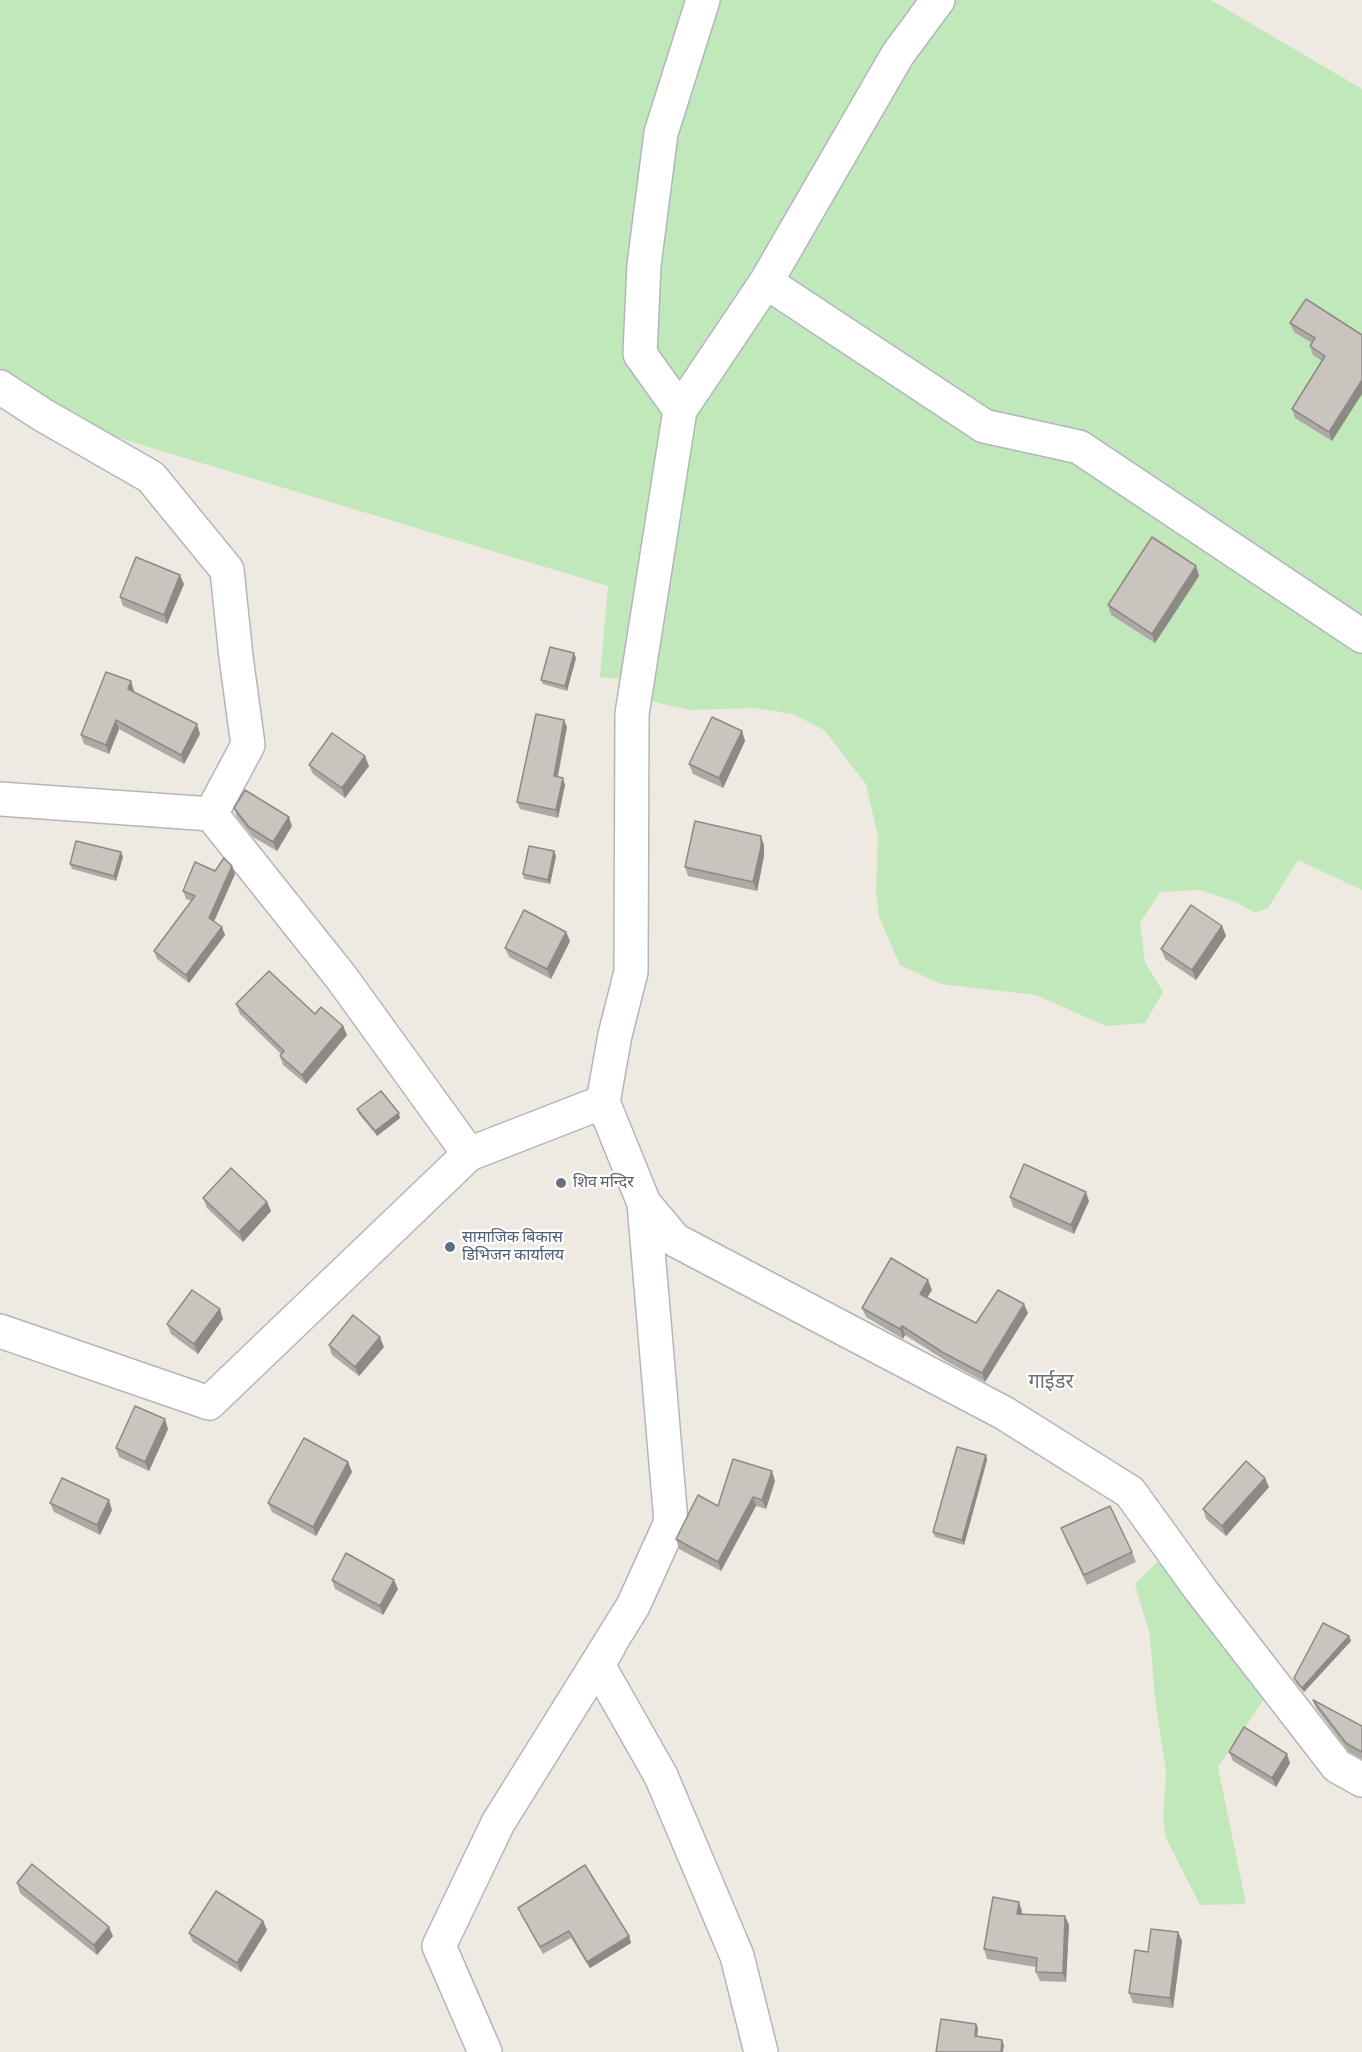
<!DOCTYPE html>
<html>
<head>
<meta charset="utf-8">
<style>
	body { margin:0 }
	canvas { display:block; background:#eee9e1 }
</style>
</head>
<body>
<canvas width="1362" height="2052"></canvas>
<script>
const c = document.querySelector('canvas').getContext('2d');
c.lineJoin = 'round';
function fillPath(path, color) { c.fillStyle = color; c.fill(path, 'evenodd'); }
const poly = rows => new Path2D(rows.map(r => 'M' + r).join(''));
function strokePath(path, color, width, dash) { c.strokeStyle = color; c.lineWidth = width; c.lineCap = dash ? 'butt' : 'round'; c.setLineDash(dash || []); c.stroke(path); }
function drawText(font, color, halo, rows, align = 'center') {
  c.font = font + ' Manrope,"Noto Sans Devanagari",sans-serif'; c.lineWidth = 4.5; c.setLineDash([]); c.textBaseline = 'middle'; c.strokeStyle = halo; c.fillStyle = color; for (const [text, x, y, turn = 0] of rows) {
    c.save(); c.translate(x, y); c.rotate((+turn || 0) * Math.PI / 180); c.textAlign = isNaN(turn) ? turn : align; if (halo) c.strokeText(text, 0, 0); c.fillText(text, 0, 0); c.restore();
  }
}
const green = poly([
	[0,0,1211,0,1362,89,1362,890,1298,860,1268,908,1255,913,1236,902,1200,890,1160,892,1140,923,1145,962,1163,992,1145,1023,1106,1026,1036,995,941,984,900,965,879,917,876,893,878,836,866,784,824,730,793,714,754,708,690,710,654,702,628,680,600,677,608,586,0,402],
	[1164,1555,1269,1692,1218,1767,1246,1904,1200,1905,1166,1838,1163,1818,1166,1772,1155,1698,1150,1636,1135,1584]
]);
const minor = poly([
	[766,282,984,426,1079,447,1362,636],
	[0,387,43,415,151,477,227,570,236,657,248,745,211,814],
	[680,410,640,354,644,265,661,133,703,0],
	[0,799,211,814,341,977,469,1154],
	[644,1203,675,1240,1004,1413,1130,1492,1200,1589,1337,1766,1362,1780],
	[0,1331,209,1403,469,1154,603,1102],
	[609,1646,598,1665,661,1776,737,1956,761,2052],
	[485,2052,439,1946,498,1823,633,1606,671,1522,644,1203,603,1102,615,1035,631,972,632,714,680,410,766,282,898,54,938,0]
]);
const wall = poly([
	[1290,323,1362,335,1332,441,1295,418,1292,409,1322,361,1313,355,1310,346,1312,343,1294,332],
	[1196,566,1199,576,1155,643,1111,615,1108,605],
	[184,584,167,624,123,606,120,597],
	[576,658,567,691,543,684,541,680],
	[131,681,134,692,200,734,184,764,119,729,109,754,84,744,81,735],
	[567,727,558,777,565,785,558,818,520,809,517,802],
	[742,731,745,741,723,788,693,774,689,764],
	[309,765,369,766,345,798,313,774],
	[234,808,292,826,277,851,253,837,237,817],
	[764,845,764,856,757,891,688,876,685,867],
	[554,851,556,856,550,884,524,879,523,874],
	[123,857,116,881,72,869,70,864],
	[215,871,235,874,214,921,225,935,189,983,157,959,154,951,192,901,186,899,183,891],
	[1222,926,1226,936,1196,980,1165,959,1161,949],
	[566,932,570,941,551,979,509,957,505,948],
	[236,1004,315,1014,343,1026,347,1035,306,1084,283,1065,280,1056,281,1054,240,1014],
	[357,1109,400,1118,377,1136,359,1114],
	[1010,1197,1089,1201,1074,1234,1013,1207],
	[203,1198,267,1202,271,1211,243,1242,207,1208],
	[932,1290,927,1298,976,1323,1028,1313,985,1382,946,1361,905,1335,903,1339,866,1317,862,1308],
	[223,1319,198,1354,171,1334,167,1324],
	[329,1345,384,1347,359,1376,332,1355],
	[168,1429,149,1471,119,1457,116,1448],
	[986,1455,987,1460,964,1545,935,1537,933,1532],
	[348,1462,352,1472,316,1536,272,1512,268,1503],
	[775,1481,766,1509,756,1506,721,1571,679,1549,676,1539,718,1506],
	[1269,1487,1226,1536,1206,1519,1203,1509],
	[50,1503,112,1510,100,1535,54,1512],
	[1061,1528,1132,1552,1136,1562,1087,1585,1065,1538],
	[332,1580,398,1589,383,1615,335,1589],
	[1349,1636,1351,1641,1304,1692,1296,1683,1294,1678],
	[1313,1700,1362,1726,1362,1759,1349,1752,1316,1708],
	[1229,1752,1290,1763,1276,1787,1233,1761],
	[17,1883,113,1936,97,1955,20,1893],
	[518,1908,629,1936,631,1943,590,1968,571,1938,543,1954,521,1915],
	[1022,1911,1022,1914,1065,1916,1069,1925,1066,1982,1040,1981,1036,1972,1036,1967,987,1959,984,1949],
	[263,1921,267,1930,241,1972,193,1942,189,1933],
	[1178,1932,1182,1941,1173,2008,1133,2003,1129,1993,1148,1952]
]);
const shadedWall = poly([
	[1362,380,1362,394,1332,441,1329,432],
	[1196,566,1199,576,1155,643,1152,634],
	[180,575,184,584,167,624,164,615],
	[574,653,576,658,567,691,565,686],
	[131,681,134,691,132,698,128,689],
	[116,720,119,729,109,754,106,745],
	[564,720,567,727,556,783,554,776],
	[197,724,200,734,184,764,181,755],
	[742,731,745,741,723,788,719,778],
	[365,756,369,766,345,798,342,788],
	[563,778,565,785,558,818,556,810],
	[289,817,292,826,277,851,273,842],
	[761,836,764,845,764,856,757,891,753,882],
	[554,851,556,856,550,884,548,880],
	[121,852,123,857,116,881,114,876],
	[232,866,235,874,212,926,209,918],
	[1222,926,1226,936,1196,980,1192,970],
	[222,927,225,935,189,983,186,975],
	[566,932,570,941,551,979,547,969],
	[343,1026,347,1035,306,1084,302,1075],
	[399,1113,400,1118,377,1136,375,1131],
	[1086,1192,1089,1201,1074,1234,1071,1225],
	[267,1202,271,1211,243,1242,239,1232],
	[928,1280,932,1290,923,1304,920,1294],
	[1024,1304,1028,1313,985,1382,982,1373],
	[220,1309,223,1319,198,1354,194,1344],
	[902,1326,905,1335,903,1339,900,1329],
	[380,1337,384,1347,359,1376,355,1367],
	[165,1419,168,1429,149,1471,145,1462],
	[986,1455,987,1460,964,1545,962,1540],
	[348,1462,352,1472,316,1536,313,1527],
	[772,1471,775,1481,766,1509,762,1500],
	[1265,1478,1269,1487,1226,1536,1222,1526],
	[753,1497,756,1506,721,1571,718,1562],
	[109,1500,112,1510,100,1535,97,1525],
	[394,1580,398,1589,383,1615,380,1606],
	[1349,1636,1351,1641,1304,1692,1302,1688],
	[1287,1754,1290,1763,1276,1787,1272,1778],
	[1019,1902,1022,1911,1020,1923,1017,1914],
	[1065,1916,1069,1925,1066,1982,1063,1973],
	[263,1921,267,1930,241,1972,237,1963],
	[109,1927,113,1936,97,1955,94,1945],
	[1178,1932,1182,1941,1173,2008,1170,1998],
	[629,1936,631,1943,590,1968,587,1962],
	[976,2024,978,2028,977,2041,975,2036],
	[1002,2040,1004,2045,1003,2052,1001,2052]
]);
const building = poly([
	[1306,299,1362,335,1362,380,1329,432,1292,409,1325,356,1310,346,1315,338,1290,323,1306,299],
	[1152,537,1196,566,1152,634,1108,605,1152,537],
	[136,557,180,575,164,615,120,597,136,557],
	[550,647,574,653,565,686,541,680,550,647],
	[106,672,131,681,128,689,197,724,181,755,116,720,106,745,81,735,106,672],
	[536,714,564,720,554,776,563,778,556,810,517,802,536,714],
	[712,717,742,731,719,778,689,764,712,717],
	[332,733,365,756,342,788,309,765,332,733],
	[245,790,289,817,273,842,249,827,234,808,245,790],
	[695,821,761,836,761,847,753,882,685,867,695,821],
	[76,841,121,852,114,876,70,864,76,841],
	[529,846,554,851,548,880,523,874,529,846],
	[224,858,232,866,209,918,222,927,186,975,154,951,195,896,183,891,195,862,215,871,224,858],
	[1191,905,1222,926,1192,970,1161,949,1191,905],
	[524,910,566,932,547,969,505,948,524,910],
	[269,971,315,1014,321,1007,343,1026,302,1075,280,1056,284,1051,236,1004,269,971],
	[381,1091,399,1113,375,1131,357,1109,381,1091],
	[1024,1164,1086,1192,1071,1225,1010,1197,1024,1164],
	[231,1168,267,1202,239,1232,203,1198,231,1168],
	[891,1258,928,1280,920,1294,976,1323,998,1290,1024,1304,982,1373,942,1352,902,1326,900,1329,862,1308,891,1258],
	[192,1290,220,1309,194,1344,167,1324,192,1290],
	[353,1315,380,1337,355,1367,329,1345,353,1315],
	[135,1406,165,1419,145,1462,116,1448,135,1406],
	[304,1438,348,1462,313,1527,268,1503,304,1438],
	[957,1447,986,1455,962,1540,933,1532,957,1447],
	[733,1459,772,1471,762,1500,753,1497,718,1562,676,1539,698,1495,718,1506,733,1459],
	[1246,1461,1265,1478,1222,1526,1203,1509,1246,1461],
	[62,1478,109,1500,97,1525,50,1503,62,1478],
	[1110,1506,1132,1552,1084,1575,1061,1528,1110,1506],
	[346,1553,394,1580,380,1606,332,1580,346,1553],
	[1323,1623,1349,1636,1302,1688,1294,1678,1323,1623],
	[1313,1700,1362,1726,1362,1752,1346,1743,1313,1700],
	[1244,1727,1287,1754,1272,1778,1229,1752,1244,1727],
	[32,1864,109,1927,94,1945,17,1883,32,1864],
	[585,1865,629,1936,587,1962,569,1931,540,1947,518,1908,585,1865],
	[216,1891,263,1921,237,1963,189,1933,216,1891],
	[993,1897,1019,1902,1017,1914,1065,1916,1063,1973,1036,1972,1037,1958,984,1949,993,1897],
	[1151,1929,1178,1932,1170,1998,1129,1993,1135,1950,1148,1952,1151,1929],
	[941,2019,976,2024,975,2036,1002,2040,1001,2052,936,2052,941,2019]
]);
const markers = [
	[561,1183,6,"#6b7280"],
	[450,1247,6,"#5c6f8a"]
];
const worshipNames = [
	["शिव मन्दिर",573,1183]
];
const serviceNames = [
	["सामाजिक बिकास",462,1238],
	["डिभिजन कार्यालय",462,1256]
];
const quarterNames = [
	["गाईडर",1051,1382]
];
fillPath(green, '#c1e8bb');
strokePath(minor, '#b2b6ba', 36);
strokePath(minor, '#fff', 33);
fillPath(wall, '#ada9a3');
fillPath(shadedWall, '#8d8985');
fillPath(building, '#c9c4be');
strokePath(building, '#8d8985', 1.5);
for (const [x, y, r, color] of markers) { const dot = new Path2D(); dot.arc(x, y, r, 0, 2 * Math.PI); c.fillStyle = color; c.fill(dot); strokePath(dot, '#fff', 2); }
drawText('16px', '#5b616d', '#fff', worshipNames, 'left');
drawText('16px', '#4e5e75', '#fff', serviceNames, 'left');
drawText('20px', '#6a7176', '#fff', quarterNames);
</script>
</body>
</html>
